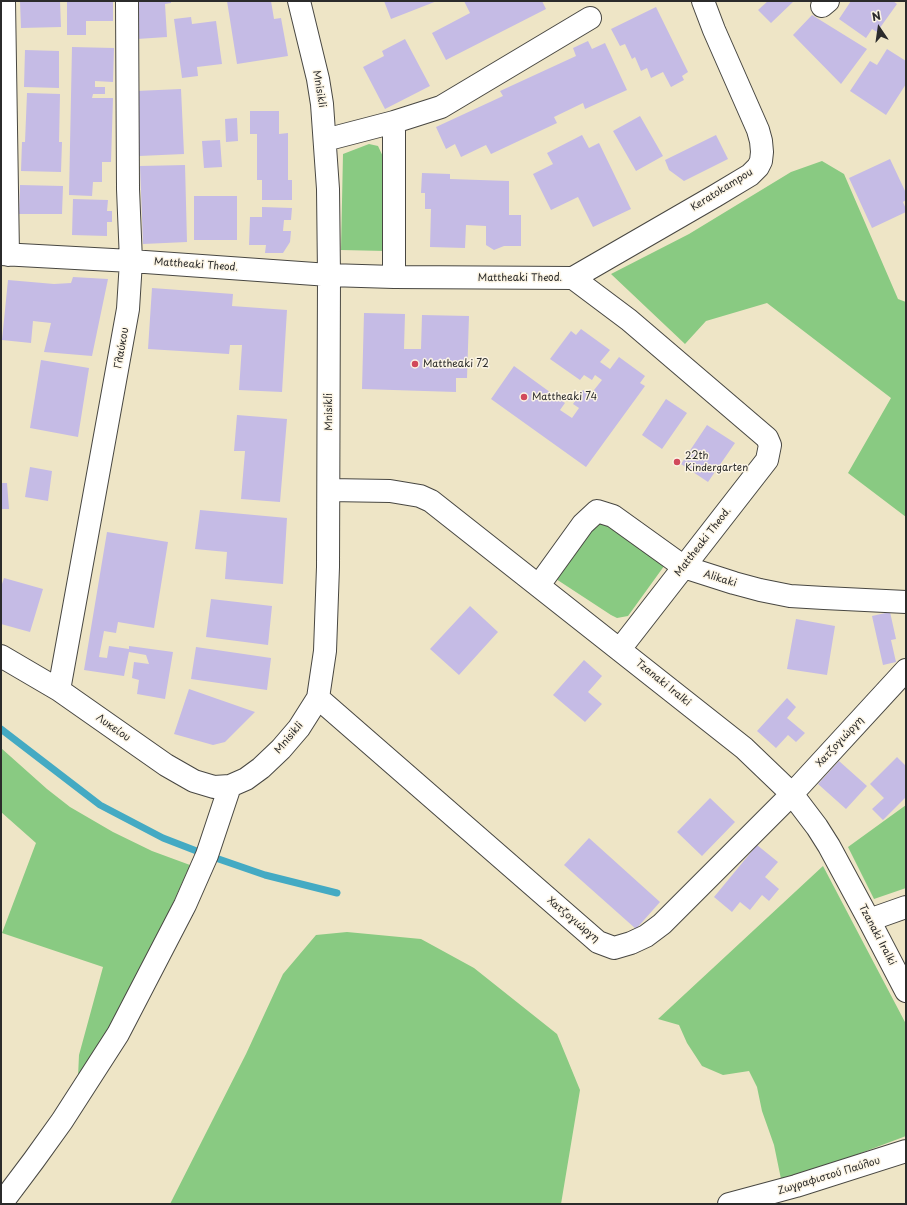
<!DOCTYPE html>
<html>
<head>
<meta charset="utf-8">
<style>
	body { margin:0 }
	#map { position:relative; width:907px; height:1205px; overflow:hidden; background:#eee5c6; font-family:"Playpen Sans",sans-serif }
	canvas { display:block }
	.frame { position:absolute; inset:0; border:2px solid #2b2b2b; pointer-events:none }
	.north { position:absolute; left:859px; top:8px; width:40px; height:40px; -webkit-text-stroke:3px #fcf5e5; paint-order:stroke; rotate:347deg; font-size:11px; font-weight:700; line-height:16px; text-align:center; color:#2b2b2b }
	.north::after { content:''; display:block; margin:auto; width:14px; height:18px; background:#2b2b2b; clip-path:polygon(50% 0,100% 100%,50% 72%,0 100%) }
</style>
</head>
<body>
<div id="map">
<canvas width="907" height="1205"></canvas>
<div class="frame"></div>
<div class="north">N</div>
</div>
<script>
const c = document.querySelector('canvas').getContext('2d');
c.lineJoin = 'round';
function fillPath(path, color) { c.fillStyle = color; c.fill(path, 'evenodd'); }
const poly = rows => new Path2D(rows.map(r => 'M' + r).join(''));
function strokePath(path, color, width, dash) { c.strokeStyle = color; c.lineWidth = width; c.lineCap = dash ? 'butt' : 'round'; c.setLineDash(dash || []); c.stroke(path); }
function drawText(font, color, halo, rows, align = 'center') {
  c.font = font + ' "Playpen Sans",sans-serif'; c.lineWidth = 3; c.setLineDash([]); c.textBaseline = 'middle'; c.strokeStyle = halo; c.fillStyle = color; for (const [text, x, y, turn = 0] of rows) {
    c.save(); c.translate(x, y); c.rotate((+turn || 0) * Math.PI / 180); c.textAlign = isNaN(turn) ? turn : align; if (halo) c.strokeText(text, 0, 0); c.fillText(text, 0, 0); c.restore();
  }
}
const green = poly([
	[369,144,378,146,386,163,386,251,341,250,343,154],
	[822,161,844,174,898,299,906,302,906,517,848,473,891,398,767,303,706,321,685,344,611,274,689,234,791,172],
	[603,523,667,562,628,616,617,618,611,615,556,579,593,524],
	[1,748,47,789,70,807,113,832,152,851,190,865,169,912,104,1039,78,1077,79,1055,103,967,2,933,36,843,1,812],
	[906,805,906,888,874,899,848,847],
	[823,866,906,1024,906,1136,845,1159,781,1179,774,1145,762,1111,757,1087,749,1071,723,1075,702,1066,687,1043,679,1025,658,1019],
	[347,932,421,939,474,968,557,1034,580,1090,561,1204,170,1204,246,1054,283,974,316,935]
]);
const stream = poly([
	[1,729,100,805,163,838,207,855,265,875,337,893]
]);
const building = poly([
	[20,1,60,1,61,27,21,28],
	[67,1,113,1,113,21,86,21,86,35,67,35],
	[135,1,171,1,171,3,165,4,167,37,137,39],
	[227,1,271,1,274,19,281,18,288,56,237,64],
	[384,1,437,1,391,19],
	[464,1,542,1,546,9,446,60,432,33,470,13],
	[768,1,794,1,771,23,758,10],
	[851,1,893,1,897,4,877,32,872,29,866,38,839,19],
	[656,7,688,72,682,76,684,80,671,87,663,72,651,78,647,68,641,71,635,57,632,59,625,44,620,46,611,29],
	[812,15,867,49,841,84,793,35],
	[191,17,192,24,216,21,222,64,197,67,198,76,182,78,174,19],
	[405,39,430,86,385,109,363,67,384,56,382,51],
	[588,41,592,49,605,43,627,90,585,109,583,103,554,117,557,123,491,154,486,145,461,157,455,144,446,149,436,127,503,96,500,91,576,56,573,48],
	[72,47,114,48,113,82,95,81,95,87,105,87,105,94,93,94,92,98,113,98,111,162,102,162,102,182,93,182,92,196,69,195],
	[887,49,906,61,906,84,886,115,850,91,870,61,877,65],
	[25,50,59,51,59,88,24,87],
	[181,89,184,154,139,156,136,91],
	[27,93,60,94,59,142,62,142,61,172,21,171,22,142,25,142],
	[250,111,279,111,279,134,288,133,288,180,292,180,292,200,262,200,262,180,257,180,257,134,250,134],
	[640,116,663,156,636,171,613,131],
	[237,118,238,141,226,142,225,119],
	[582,135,589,148,599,143,631,209,593,227,578,197,551,210,533,174,553,164,547,153],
	[716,135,728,159,684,181,669,170,665,160],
	[220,140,222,167,204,168,202,141],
	[890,159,906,193,906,200,903,202,906,209,906,212,872,228,849,178],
	[185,165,187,242,143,244,140,166],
	[422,173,450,174,450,179,509,181,509,215,521,215,521,246,504,246,494,250,486,245,486,226,466,225,465,248,430,247,431,209,425,209,425,193,421,193],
	[20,185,63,186,62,214,19,214],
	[194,196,237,196,237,240,194,240],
	[73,199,108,200,107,211,112,211,112,222,107,222,107,236,72,235],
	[262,207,292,208,291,220,284,220,283,231,291,231,290,242,283,253,265,253,266,245,249,245,250,217,262,217],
	[73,277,108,279,92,356,44,352,51,323,33,321,31,343,2,340,8,280,54,284,71,283],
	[152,288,233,294,232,306,287,310,282,392,239,390,242,345,230,345,229,354,148,349],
	[364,313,405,314,404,349,421,349,422,315,469,316,467,378,456,378,456,392,362,389],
	[581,329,610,350,600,362,610,369,619,357,645,376,640,383,645,386,586,467,491,399,514,366,565,403,560,410,572,418,579,408,573,404,583,390,590,395,602,380,595,375,592,380,584,375,580,380,550,359,571,331,576,335],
	[41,360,89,368,78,437,30,428],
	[666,399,687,413,662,449,642,435],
	[237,415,287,419,280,502,241,499,245,451,234,451],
	[707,425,735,443,708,482,681,464],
	[30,467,52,471,48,501,25,497],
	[1,483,7,483,9,509,1,509],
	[200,510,287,518,283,584,225,579,227,552,195,549],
	[107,532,168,542,154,628,118,622,116,633,104,631,99,657,107,658,109,646,129,649,129,646,173,652,165,699,137,694,139,680,132,678,134,662,149,664,146,655,129,652,124,676,84,670],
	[4,578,43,589,30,632,1,624,1,587],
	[211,599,272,606,268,645,206,637],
	[470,606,498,632,459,675,430,649],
	[890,612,896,639,891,640,896,662,883,665,872,616],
	[796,619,835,626,827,675,787,669],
	[196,647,271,658,267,690,191,679],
	[584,660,602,676,588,692,602,704,585,722,553,695],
	[189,689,255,712,225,742,213,745,174,734],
	[787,698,796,707,787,718,805,733,796,742,788,735,776,748,757,731],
	[897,757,906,766,906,797,883,820,872,809,884,798,870,784],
	[839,761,867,786,846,809,818,784],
	[710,798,735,822,702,856,677,832],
	[589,838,660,902,636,929,564,865],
	[757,845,778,862,765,877,779,889,769,901,762,895,750,910,740,902,732,912,714,897]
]);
const street = poly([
	[4,1,8,255],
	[822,6,828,1],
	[394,122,394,277],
	[325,140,394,122,441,107,590,18],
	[1,254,131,261,329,275,394,277,573,278,629,320,767,438,770,445,767,460,620,649],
	[573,278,715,196,750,175,758,167,761,161,762,152,761,141,758,130,714,30,703,1],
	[329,490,390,491,420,496,431,501,744,748,792,794,817,827,829,846,869,920,906,991],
	[539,585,583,524,597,511,613,516,684,567,734,583,760,590,790,596,824,598,906,602],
	[1,656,59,690,166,765,194,781,214,787,230,786,246,779,261,768,281,749,299,728,318,698,325,651,328,567,329,275,328,189,322,104,318,79,299,1],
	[59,690,128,309,131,261,128,189,127,1],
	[318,698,598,942,614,948,631,943,646,936,662,924,792,794,906,670],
	[869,920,906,907],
	[1,1204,34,1160,62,1121,118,1034,185,905,207,855,230,786],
	[729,1204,796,1186,906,1151]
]);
const markers = [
	[415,364,4,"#d1495b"],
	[524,397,4,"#d1495b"],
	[677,462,4,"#d1495b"]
];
const streetNames = [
	["Mnisikli",319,89,80],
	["Keratokampou",722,190,-32],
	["Mattheaki Theod.",196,265,4],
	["Mattheaki Theod.",520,278],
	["Γλαύκου",122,348,-80],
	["Mnisikli",329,412,-90],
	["Mattheaki Theod.",703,542,-52],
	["Alikaki",720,579,17],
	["Tzanaki Iralki",663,683,39],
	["Λυκείου",113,728,35],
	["Mnisikli",289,738,-50],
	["Χατζογιώργη",840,742,-47],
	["Χατζογιώργη",573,920,40],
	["Tzanaki Iralki",877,935,62],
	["Ζωγραφιστού Παύλου",829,1176,-17]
];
const poiNames = [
	["Mattheaki 72",423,364],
	["Mattheaki 74",532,397],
	["22th",685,456],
	["Kindergarten",685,468]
];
fillPath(green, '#89ca82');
strokePath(stream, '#44aac3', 7);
fillPath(building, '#c5bbe5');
strokePath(street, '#484742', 24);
strokePath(street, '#fff', 22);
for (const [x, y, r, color] of markers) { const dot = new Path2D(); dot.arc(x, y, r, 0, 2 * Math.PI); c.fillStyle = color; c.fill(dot); strokePath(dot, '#fcf5e5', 1.5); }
drawText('10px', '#2b2b2b', '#fcf5e5', streetNames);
drawText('10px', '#2b2b2b', '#fcf5e5', poiNames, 'left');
</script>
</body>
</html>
